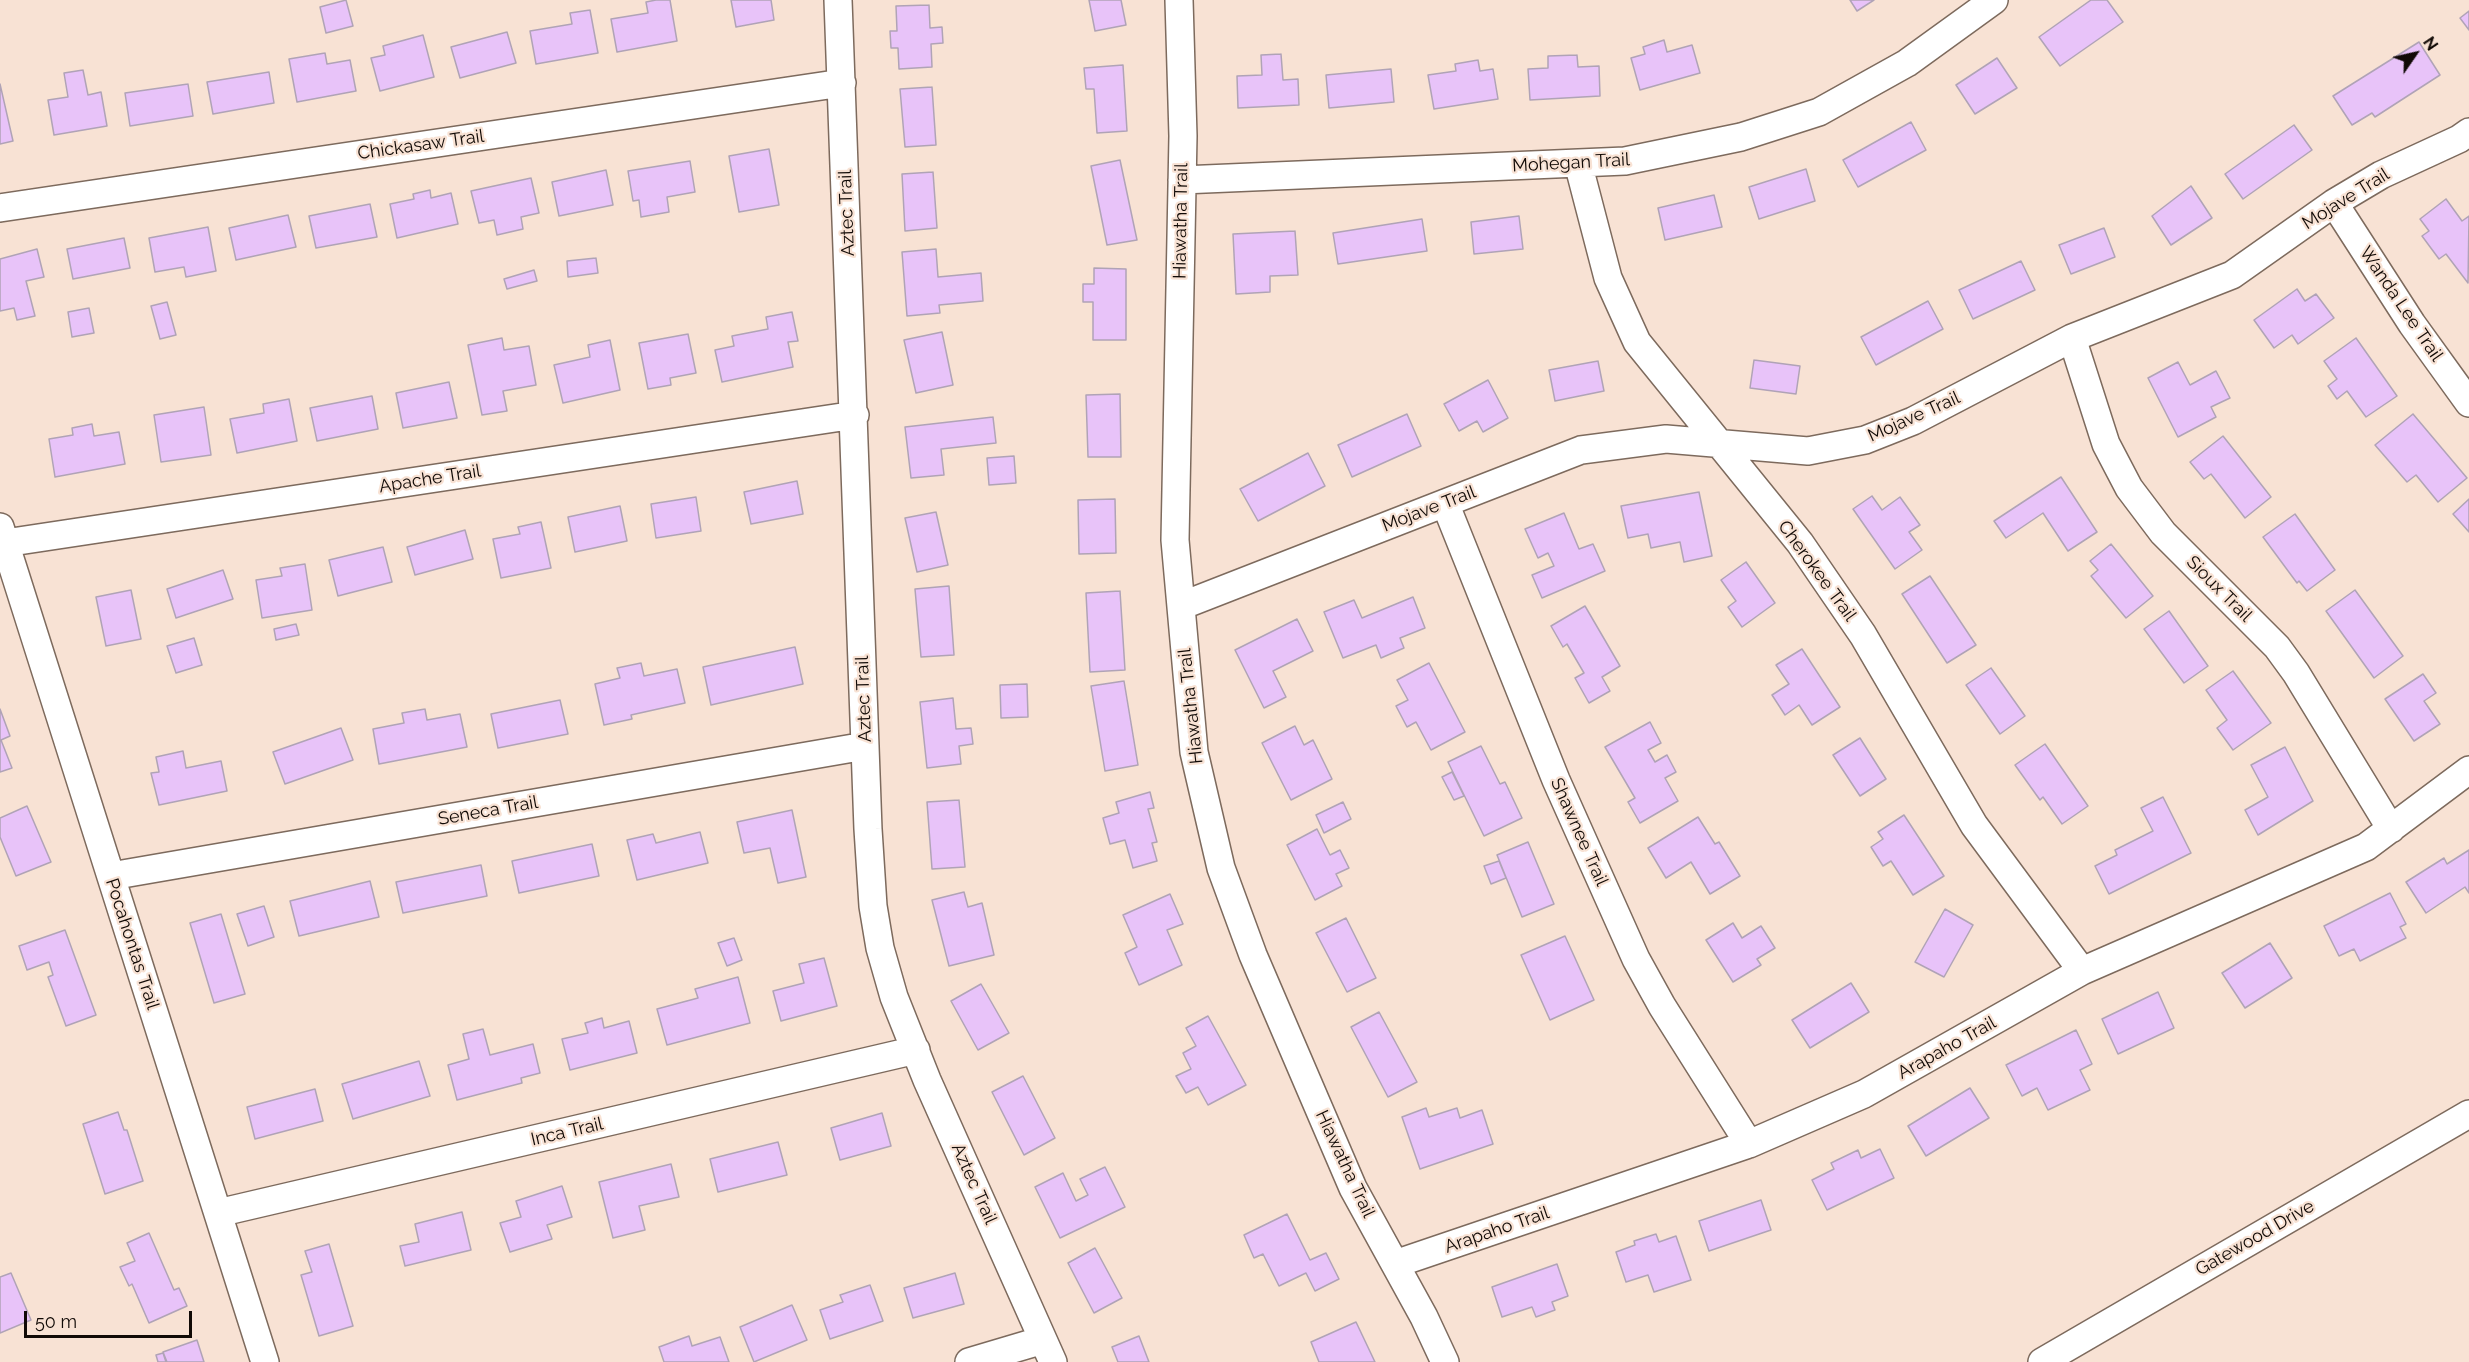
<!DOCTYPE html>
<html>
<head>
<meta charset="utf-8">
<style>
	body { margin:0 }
	#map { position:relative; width:2469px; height:1362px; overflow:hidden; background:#f8e2d4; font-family:Raleway,sans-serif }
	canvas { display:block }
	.north { position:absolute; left:2385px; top:24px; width:60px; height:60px; -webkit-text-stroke:4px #f8e2d4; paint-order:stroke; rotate:56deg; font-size:16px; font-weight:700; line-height:24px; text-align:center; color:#110a06 }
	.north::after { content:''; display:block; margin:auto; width:21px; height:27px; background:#110a06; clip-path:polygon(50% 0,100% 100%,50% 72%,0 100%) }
	.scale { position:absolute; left:24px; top:1311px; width:168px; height:27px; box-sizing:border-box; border:3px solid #110a06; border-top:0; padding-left:8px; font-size:18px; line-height:21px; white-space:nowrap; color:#110a06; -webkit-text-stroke:4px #f8e2d4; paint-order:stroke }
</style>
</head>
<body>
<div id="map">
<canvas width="2469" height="1362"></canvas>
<div class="north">N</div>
<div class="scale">50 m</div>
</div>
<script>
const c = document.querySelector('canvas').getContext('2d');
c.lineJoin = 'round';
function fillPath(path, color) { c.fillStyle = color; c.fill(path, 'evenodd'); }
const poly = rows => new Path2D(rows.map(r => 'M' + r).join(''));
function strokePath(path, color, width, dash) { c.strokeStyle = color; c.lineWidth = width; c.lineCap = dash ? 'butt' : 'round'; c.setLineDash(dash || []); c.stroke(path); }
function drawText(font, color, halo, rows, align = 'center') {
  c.font = font + ' Raleway,sans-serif'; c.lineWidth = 4.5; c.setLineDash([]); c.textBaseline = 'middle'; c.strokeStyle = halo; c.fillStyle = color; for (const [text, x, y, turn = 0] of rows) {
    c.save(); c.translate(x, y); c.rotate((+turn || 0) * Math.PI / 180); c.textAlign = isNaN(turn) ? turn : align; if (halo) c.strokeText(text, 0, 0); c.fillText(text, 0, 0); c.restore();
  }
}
const building = poly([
	[346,0,353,26,326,33,320,7,346,0],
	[656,0,670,0,677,41,617,52,611,19,648,13,646,2,656,0],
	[731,0,771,0,774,20,736,27,731,0],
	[1089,0,1121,0,1126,25,1095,31,1089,0],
	[1850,0,1874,0,1857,11,1850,0],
	[2091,0,2107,0,2123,22,2060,66,2039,37,2091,0],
	[929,5,930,28,942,27,943,43,931,44,932,67,899,69,898,48,891,48,890,31,897,31,896,6,929,5],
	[590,10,598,53,536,64,530,31,572,24,570,13,590,10],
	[2469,11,2469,30,2460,18,2469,11],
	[507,32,516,63,460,78,451,47,507,32],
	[423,35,434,77,380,91,371,58,385,55,383,46,423,35],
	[1664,40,1667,52,1692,45,1700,73,1640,90,1631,58,1645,54,1643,47,1664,40],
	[2419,42,2440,75,2375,117,2372,113,2352,125,2333,96,2419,42],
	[325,53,327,64,350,60,356,91,297,102,289,59,325,53],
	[1281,54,1283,80,1298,79,1299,105,1238,108,1237,76,1262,75,1261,55,1281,54],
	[1577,55,1578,67,1599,66,1600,96,1530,100,1528,69,1548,68,1548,56,1577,55],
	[1997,58,2017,88,1975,114,1956,85,1997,58],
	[1478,60,1480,71,1493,69,1498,99,1434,109,1428,75,1456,71,1455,64,1478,60],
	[1123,65,1127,131,1097,133,1094,89,1086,89,1084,68,1123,65],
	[1391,69,1394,102,1329,108,1326,75,1391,69],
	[83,70,88,95,101,92,107,126,54,135,48,100,68,97,64,73,83,70],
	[269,72,274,103,213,114,207,82,269,72],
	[0,84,13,141,0,144,0,84],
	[188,84,193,116,130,126,125,93,188,84],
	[932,87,936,145,905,147,900,89,932,87],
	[1911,122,1926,150,1858,187,1843,160,1911,122],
	[2294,125,2312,150,2243,199,2225,174,2294,125],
	[769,149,779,205,739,212,729,156,769,149],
	[1120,160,1137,240,1107,245,1091,166,1120,160],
	[690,161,695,192,667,197,669,212,641,217,639,200,633,201,628,171,690,161],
	[1806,169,1815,201,1759,219,1749,187,1806,169],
	[606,170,613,205,559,216,552,182,606,170],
	[933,172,937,228,905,231,902,174,933,172],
	[531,178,539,213,521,217,523,229,497,235,494,220,479,223,471,191,531,178],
	[2191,186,2212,218,2171,245,2152,216,2191,186],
	[430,190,431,198,451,193,458,224,397,238,390,204,414,199,413,194,430,190],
	[1714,195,1722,227,1665,240,1658,208,1714,195],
	[2446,199,2462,221,2469,216,2468,283,2446,254,2439,259,2422,236,2429,231,2420,219,2446,199],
	[370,204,377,237,316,248,309,216,370,204],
	[288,215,296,247,236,260,229,228,288,215],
	[1519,216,1523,249,1474,254,1471,222,1519,216],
	[1422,219,1427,251,1338,264,1333,233,1422,219],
	[208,227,216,271,186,277,184,267,155,272,149,238,208,227],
	[2104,228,2115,257,2071,274,2059,245,2104,228],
	[1295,231,1298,275,1270,276,1270,292,1236,294,1233,234,1295,231],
	[124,238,130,268,73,279,67,249,124,238],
	[37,249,44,277,26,281,35,316,17,320,14,308,0,311,0,259,37,249],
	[936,249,938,277,981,273,983,301,939,305,940,313,907,316,902,252,936,249],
	[596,258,598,273,568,277,567,261,596,258],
	[2021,261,2035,290,1973,319,1959,290,2021,261],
	[1094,268,1126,269,1126,340,1093,340,1093,302,1083,302,1083,284,1094,284,1094,268],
	[534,270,537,281,507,289,504,279,534,270],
	[2297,289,2305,301,2316,294,2334,318,2298,344,2292,335,2274,348,2254,320,2297,289],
	[1928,301,1943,329,1876,365,1861,337,1928,301],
	[167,302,176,335,160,339,151,306,167,302],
	[89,308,94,333,72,337,68,312,89,308],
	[792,312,798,341,788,342,793,367,722,382,715,350,734,346,732,336,768,329,766,317,792,312],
	[942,332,953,385,916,393,904,340,942,332],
	[688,334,696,373,670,378,671,385,648,389,639,343,688,334],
	[502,338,504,350,529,346,536,385,503,391,507,411,482,415,468,345,502,338],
	[2356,338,2397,396,2366,417,2347,391,2337,399,2328,386,2337,379,2324,361,2356,338],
	[610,340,620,390,563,403,554,365,590,357,588,345,610,340],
	[1754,360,1800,366,1796,394,1750,388,1754,360],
	[1598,361,1604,391,1555,401,1549,370,1598,361],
	[2178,362,2190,385,2216,371,2230,398,2211,407,2216,417,2178,437,2148,378,2178,362],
	[1488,380,1508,418,1483,432,1477,421,1459,431,1444,404,1488,380],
	[449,382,457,418,403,428,396,393,449,382],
	[1120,394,1121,457,1088,457,1086,395,1120,394],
	[372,396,378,429,317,441,310,408,372,396],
	[289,399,297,441,237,453,230,419,264,413,263,404,289,399],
	[204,407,211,455,161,462,154,415,204,407],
	[1407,414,1421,446,1352,477,1338,445,1407,414],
	[2413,414,2467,478,2438,502,2416,475,2407,482,2375,445,2413,414],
	[993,417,996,443,941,449,944,475,911,478,905,427,993,417],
	[92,424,94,436,119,432,125,464,55,477,49,439,73,435,72,428,92,424],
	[2223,436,2271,497,2245,518,2211,474,2204,479,2190,462,2223,436],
	[1308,453,1325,486,1258,521,1240,489,1308,453],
	[1014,456,1016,483,989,485,987,458,1014,456],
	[2061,477,2097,532,2068,551,2043,513,2006,538,1994,521,2061,477],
	[797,481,803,514,751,524,744,492,797,481],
	[1699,492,1712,556,1684,562,1680,542,1651,548,1648,534,1628,538,1621,506,1699,492],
	[1872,496,1882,510,1900,497,1920,525,1909,532,1922,550,1895,569,1853,509,1872,496],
	[696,497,701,531,656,538,651,504,696,497],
	[1115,499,1116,553,1079,554,1078,500,1115,499],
	[2469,499,2469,532,2453,514,2469,499],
	[620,506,627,541,575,552,568,517,620,506],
	[936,512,948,565,917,572,905,518,936,512],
	[1564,513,1579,549,1593,544,1605,571,1542,598,1532,575,1554,566,1548,553,1538,558,1525,529,1564,513],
	[2295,514,2335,570,2307,591,2299,581,2297,583,2263,537,2295,514],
	[541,522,551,568,501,578,493,539,520,534,518,527,541,522],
	[465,530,473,559,415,575,407,547,465,530],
	[2111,544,2153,596,2126,618,2091,576,2098,570,2090,561,2111,544],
	[383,547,392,582,338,596,329,560,383,547],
	[1746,562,1775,603,1742,627,1728,607,1736,601,1721,580,1746,562],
	[305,564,312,610,262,618,256,580,282,576,280,568,305,564],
	[223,570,233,599,176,618,167,589,223,570],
	[1930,576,1976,645,1947,663,1902,594,1930,576],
	[949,586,954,655,921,657,915,589,949,586],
	[131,590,141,639,106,646,96,597,131,590],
	[2355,590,2403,656,2374,678,2326,611,2355,590],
	[1120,591,1125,670,1090,672,1086,593,1120,591],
	[1413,597,1425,628,1400,638,1404,648,1381,658,1376,645,1343,658,1324,612,1354,600,1362,618,1413,597],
	[1585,606,1620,666,1602,677,1610,691,1589,703,1575,678,1584,673,1567,644,1563,647,1551,626,1585,606],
	[2169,611,2208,666,2184,683,2144,629,2169,611],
	[1297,619,1313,651,1273,671,1286,697,1264,708,1235,650,1297,619],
	[296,624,299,635,276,640,274,629,296,624],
	[194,638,202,665,176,673,167,646,194,638],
	[795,647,803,684,711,705,703,667,795,647],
	[1802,649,1840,707,1812,725,1799,705,1785,715,1772,695,1789,684,1776,665,1802,649],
	[641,663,644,676,677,669,685,703,631,715,632,719,604,725,595,684,620,678,617,668,641,663],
	[1429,663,1465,732,1431,750,1416,722,1407,727,1396,706,1408,700,1397,680,1429,663],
	[1991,668,2025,716,2000,734,1966,685,1991,668],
	[2233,671,2271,723,2233,750,2217,728,2227,720,2206,690,2233,671],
	[2423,674,2436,693,2424,701,2440,724,2414,741,2385,699,2423,674],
	[1124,681,1138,765,1105,771,1091,686,1124,681],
	[1027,684,1028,717,1001,718,1000,685,1027,684],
	[953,698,956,729,971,728,973,744,959,746,961,764,927,768,920,702,953,698],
	[560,700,568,734,498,748,491,714,560,700],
	[0,709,10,736,1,740,12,768,0,772,0,709],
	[425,709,427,720,460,714,467,747,379,764,373,729,404,723,402,713,425,709],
	[1650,722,1661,743,1648,750,1655,762,1667,755,1676,772,1665,778,1678,801,1640,823,1628,802,1635,798,1605,747,1650,722],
	[1295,726,1304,745,1313,740,1332,779,1291,800,1262,743,1295,726],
	[341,728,353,760,285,784,273,752,341,728],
	[1860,738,1886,779,1860,796,1833,755,1860,738],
	[2045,744,2088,806,2062,824,2043,797,2040,800,2015,765,2045,744],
	[1481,746,1500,784,1505,782,1522,818,1484,836,1448,762,1481,746],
	[2285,747,2313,801,2258,835,2245,810,2268,797,2251,765,2285,747],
	[183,751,186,768,221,761,227,791,159,805,151,773,159,772,156,757,183,751],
	[1452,772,1464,796,1454,800,1442,777,1452,772],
	[1150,792,1154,808,1148,809,1157,842,1152,843,1157,861,1133,868,1125,840,1110,844,1103,818,1119,813,1116,802,1150,792],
	[2163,797,2191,853,2109,894,2095,866,2117,855,2115,850,2153,831,2141,808,2163,797],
	[959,800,965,867,932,869,927,802,959,800],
	[1343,802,1351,819,1324,833,1316,815,1343,802],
	[27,806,51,862,16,876,0,837,0,818,27,806],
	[792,810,806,877,778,883,770,848,744,853,737,822,792,810],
	[1904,815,1944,876,1913,895,1891,861,1883,866,1871,847,1883,839,1878,832,1904,815],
	[1698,817,1715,844,1719,842,1740,876,1710,894,1691,862,1666,878,1648,848,1698,817],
	[1317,829,1330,855,1340,850,1349,868,1336,874,1342,886,1315,900,1287,845,1317,829],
	[700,832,708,863,637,880,627,840,653,834,656,843,700,832],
	[1528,842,1554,904,1522,917,1497,855,1528,842],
	[592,844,599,876,519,893,512,861,592,844],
	[2469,850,2469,893,2465,887,2426,913,2406,882,2444,858,2447,864,2469,850],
	[1499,861,1506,878,1491,884,1484,866,1499,861],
	[481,865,487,896,403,913,396,882,481,865],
	[370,881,379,917,299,936,290,901,370,881],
	[964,892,968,907,982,903,994,955,949,966,932,900,964,892],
	[2390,893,2406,924,2400,927,2406,938,2360,961,2354,949,2339,956,2324,926,2390,893],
	[1170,894,1183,924,1167,930,1182,965,1139,985,1125,953,1137,947,1123,915,1170,894],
	[264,906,274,937,248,946,237,914,264,906],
	[1945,909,1973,925,1944,977,1915,962,1945,909],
	[221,914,245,994,214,1003,190,923,221,914],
	[1346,918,1376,978,1347,992,1316,933,1346,918],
	[1733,923,1742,938,1761,926,1775,948,1757,959,1761,965,1733,982,1706,940,1733,923],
	[65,930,96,1015,66,1026,48,977,53,975,49,962,27,970,19,946,65,930],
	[1565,936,1594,1000,1550,1020,1521,955,1565,936],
	[734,938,742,960,727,966,718,943,734,938],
	[2270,943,2292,978,2245,1008,2222,973,2270,943],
	[824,958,837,1006,781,1021,773,991,804,983,799,964,824,958],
	[738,977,750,1023,667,1045,657,1009,698,998,695,989,738,977],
	[1851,983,1869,1012,1810,1048,1792,1020,1851,983],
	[981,984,1009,1033,978,1050,951,1001,981,984],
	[2158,992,2174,1028,2118,1054,2102,1019,2158,992],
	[1379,1012,1417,1082,1388,1097,1351,1027,1379,1012],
	[1208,1016,1246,1085,1208,1105,1198,1087,1186,1093,1176,1076,1191,1069,1183,1053,1196,1046,1186,1028,1208,1016],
	[602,1018,604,1028,629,1021,637,1053,570,1070,562,1039,588,1033,585,1023,602,1018],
	[483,1029,490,1055,533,1044,540,1073,521,1078,522,1083,457,1100,448,1065,469,1059,463,1034,483,1029],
	[2076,1030,2092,1064,2080,1070,2090,1090,2048,1110,2037,1088,2022,1096,2006,1065,2076,1030],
	[419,1061,430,1096,353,1119,342,1084,419,1061],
	[1023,1076,1055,1138,1024,1155,992,1092,1023,1076],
	[1970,1088,1989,1118,1926,1156,1908,1126,1970,1088],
	[315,1089,323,1121,255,1139,247,1107,315,1089],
	[1426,1108,1429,1117,1457,1108,1460,1118,1482,1110,1493,1144,1420,1169,1402,1117,1426,1108],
	[118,1112,124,1130,127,1130,143,1181,105,1194,83,1124,118,1112],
	[882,1113,891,1146,840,1160,831,1128,882,1113],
	[778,1142,787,1175,718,1192,710,1159,778,1142],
	[1880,1149,1894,1178,1827,1210,1812,1180,1834,1169,1831,1163,1858,1150,1861,1158,1880,1149],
	[671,1164,679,1197,639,1206,645,1230,613,1238,599,1182,671,1164],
	[1105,1167,1125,1207,1060,1238,1035,1187,1063,1173,1076,1201,1088,1195,1080,1179,1105,1167],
	[562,1186,572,1217,547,1225,552,1239,510,1252,500,1223,521,1217,516,1201,562,1186],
	[1761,1200,1771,1230,1709,1251,1699,1221,1761,1200],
	[462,1212,471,1250,405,1266,400,1246,419,1242,415,1224,462,1212],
	[1287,1214,1310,1260,1326,1253,1339,1279,1315,1291,1306,1273,1279,1286,1263,1254,1254,1258,1244,1235,1287,1214],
	[149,1233,174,1290,179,1288,187,1306,149,1323,132,1284,129,1286,120,1267,135,1261,127,1243,149,1233],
	[1656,1234,1659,1242,1676,1236,1691,1280,1654,1292,1648,1275,1626,1282,1616,1252,1635,1245,1634,1241,1656,1234],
	[329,1244,353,1326,319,1336,301,1275,312,1272,305,1251,329,1244],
	[1095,1248,1122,1298,1094,1313,1068,1263,1095,1248],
	[1557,1264,1568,1296,1552,1302,1555,1310,1536,1317,1532,1307,1502,1317,1492,1287,1557,1264],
	[11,1273,31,1320,0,1333,0,1277,11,1273],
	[955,1273,964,1304,913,1318,904,1288,955,1273],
	[870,1285,883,1321,830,1339,820,1310,843,1302,840,1295,870,1285],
	[792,1305,807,1340,754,1362,740,1327,792,1305],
	[1356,1322,1375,1362,1319,1362,1311,1342,1356,1322],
	[689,1336,692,1346,720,1337,729,1362,664,1362,659,1347,689,1336],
	[1139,1336,1149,1362,1118,1362,1112,1347,1139,1336],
	[197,1340,204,1362,167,1362,163,1352,197,1340],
	[163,1353,166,1362,158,1362,156,1355,163,1353]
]);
const minor = poly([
	[838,0,868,829,873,906,880,948,894,997,927,1080,1053,1362],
	[1179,0,1183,136,1175,540,1194,752,1221,868,1253,955,1353,1188,1424,1317,1445,1362],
	[1578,163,1608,278,1637,342,1800,543,1863,635,1974,825,2082,971],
	[1182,180,1625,161,1741,137,1819,112,1907,63,1994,0],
	[2334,203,2412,324,2469,403],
	[0,208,842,83],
	[2072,338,2106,444,2129,488,2163,533,2277,647,2296,673,2391,829],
	[1445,503,1556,780,1636,959,1662,1006,1749,1144],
	[0,527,265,1362],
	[5,543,855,415],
	[1181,606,1581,450,1666,439,1808,451,1865,440,1913,421,2072,338,2232,275,2334,203,2381,175,2459,139,2469,132],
	[111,876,865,746],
	[218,1213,916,1050],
	[1395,1264,1749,1144,1864,1094,2082,971,2366,847,2469,770],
	[969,1362,1043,1340],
	[2042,1362,2469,1114]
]);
const streetNames = [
	["Chickasaw Trail",421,145,-8],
	["Mohegan Trail",1571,163,-3],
	["Mojave Trail",2346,199,-32],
	["Aztec Trail",847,213,-92],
	["Hiawatha Trail",1181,221,-89],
	["Wanda Lee Trail",2401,304,56],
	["Mojave Trail",1914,417,-24],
	["Apache Trail",430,479,-9],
	["Mojave Trail",1429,509,-21],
	["Cherokee Trail",1817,571,54],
	["Sioux Trail",2219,589,45],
	["Aztec Trail",864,699,-92],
	["Hiawatha Trail",1191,706,-96],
	["Seneca Trail",488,811,-10],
	["Shawnee Trail",1579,832,66],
	["Pocahontas Trail",132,944,72],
	["Arapaho Trail",1947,1048,-29],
	["Inca Trail",567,1132,-13],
	["Hiawatha Trail",1345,1164,65],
	["Aztec Trail",974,1184,66],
	["Arapaho Trail",1497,1230,-19],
	["Gatewood Drive",2255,1238,-30]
];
fillPath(building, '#e8c3f9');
strokePath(building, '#b0a3b6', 1.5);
strokePath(minor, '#7d6a5d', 30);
strokePath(minor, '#fff', 27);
drawText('18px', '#110a06', '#f8e2d4', streetNames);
</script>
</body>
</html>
